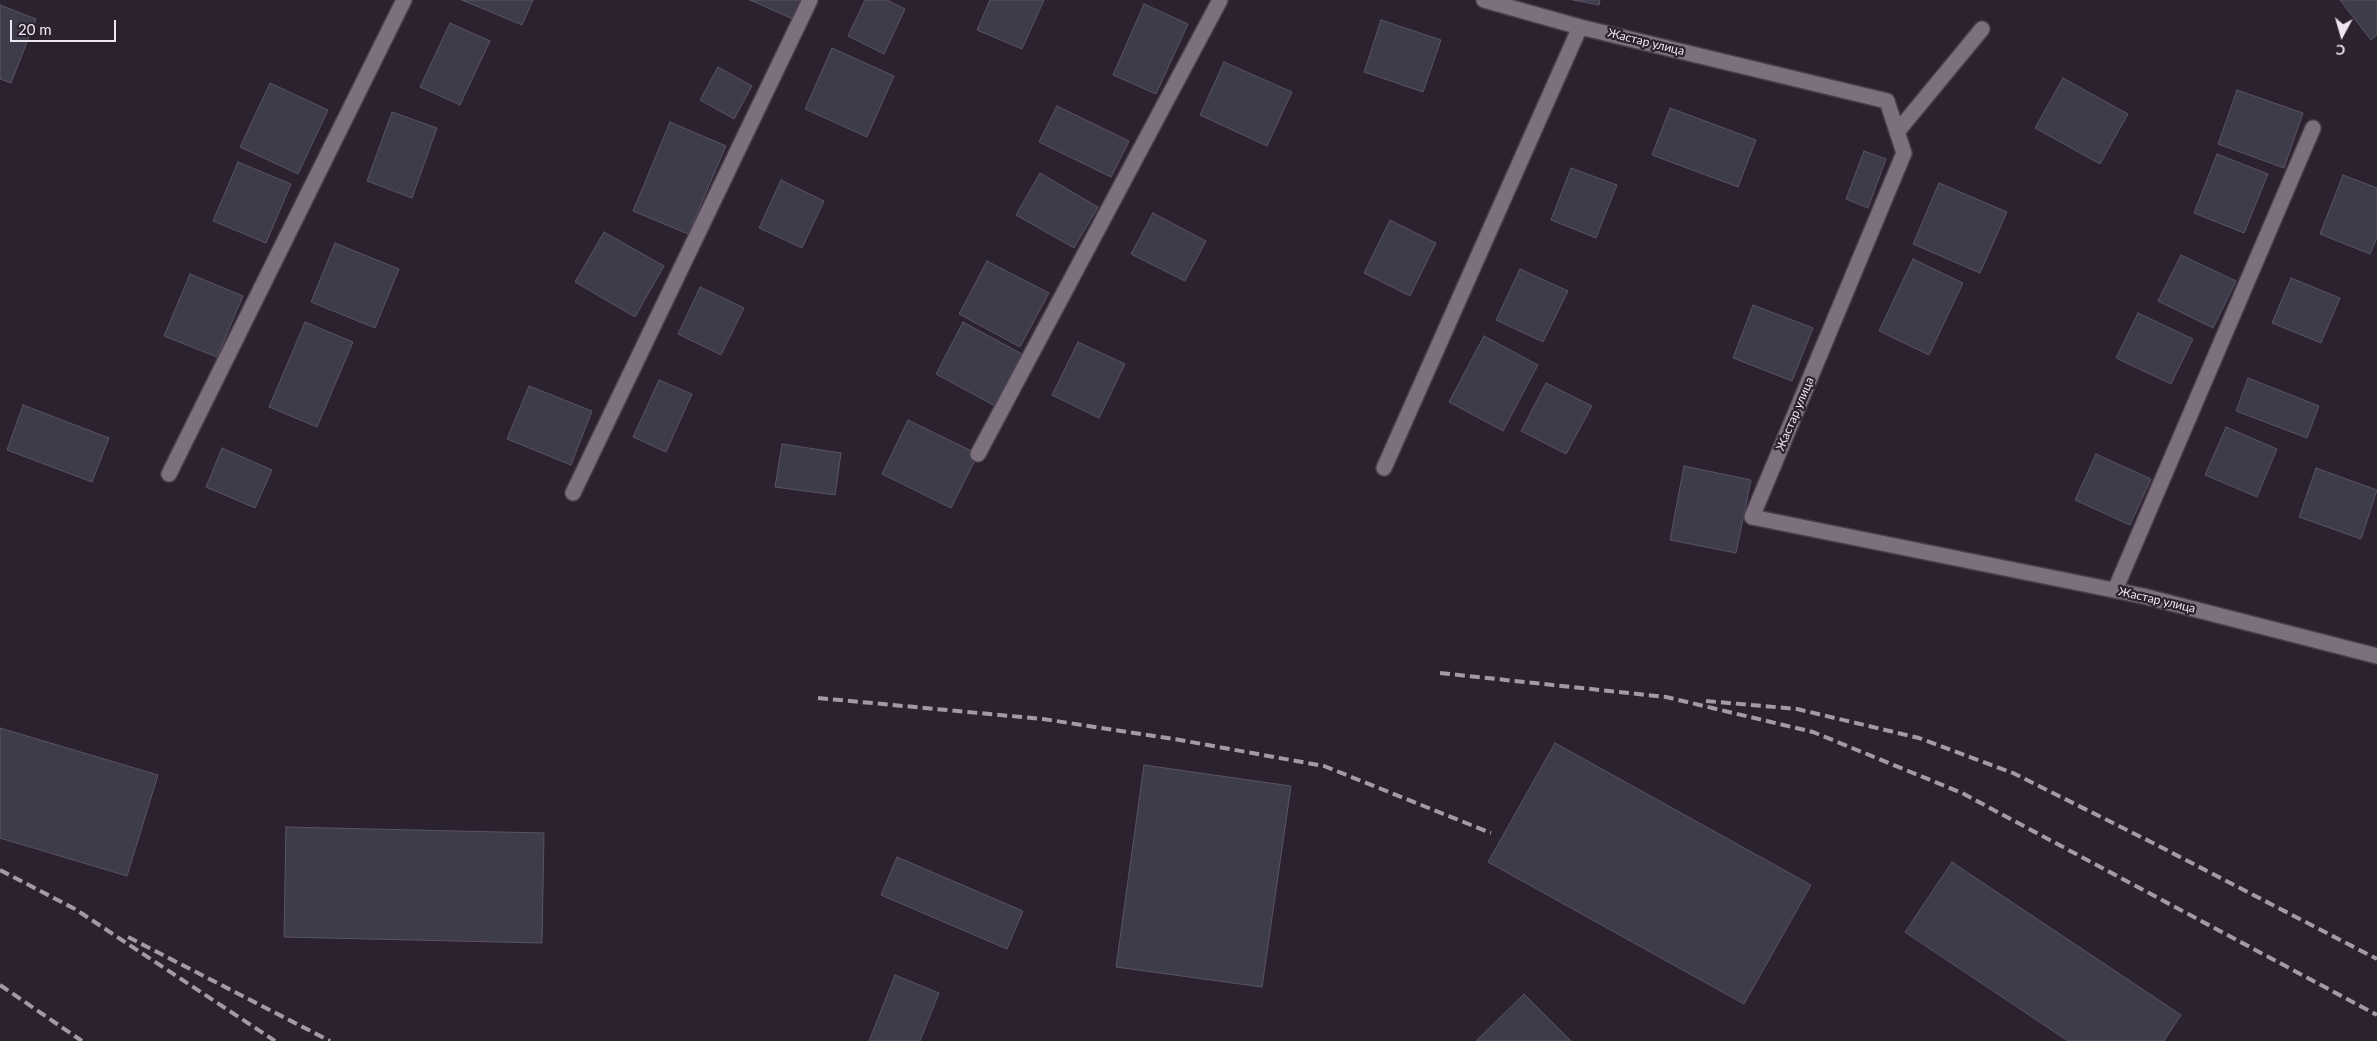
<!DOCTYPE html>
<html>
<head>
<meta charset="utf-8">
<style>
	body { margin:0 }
	#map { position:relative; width:2377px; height:1041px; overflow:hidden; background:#2c212e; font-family:Lato,sans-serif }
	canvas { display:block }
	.north { position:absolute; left:2317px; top:10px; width:50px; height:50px; -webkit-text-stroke:4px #2c212e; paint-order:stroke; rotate:186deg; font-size:14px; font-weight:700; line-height:20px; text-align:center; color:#eee7f0 }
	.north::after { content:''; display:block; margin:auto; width:18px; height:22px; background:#eee7f0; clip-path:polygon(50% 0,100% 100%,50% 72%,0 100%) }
	.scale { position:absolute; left:10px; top:20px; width:106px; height:22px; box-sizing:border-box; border:2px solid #eee7f0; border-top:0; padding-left:6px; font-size:15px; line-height:18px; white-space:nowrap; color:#eee7f0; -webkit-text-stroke:4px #2c212e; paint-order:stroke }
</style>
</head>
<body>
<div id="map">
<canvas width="2377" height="1041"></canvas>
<div class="north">С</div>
<div class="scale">20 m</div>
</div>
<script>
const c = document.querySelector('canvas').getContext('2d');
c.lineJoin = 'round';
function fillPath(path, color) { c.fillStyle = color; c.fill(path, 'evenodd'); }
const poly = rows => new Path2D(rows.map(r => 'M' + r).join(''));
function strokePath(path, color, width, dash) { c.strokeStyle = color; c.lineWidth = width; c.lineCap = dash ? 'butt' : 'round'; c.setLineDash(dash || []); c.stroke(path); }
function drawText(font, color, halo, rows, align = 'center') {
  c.font = font + ' Lato,sans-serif'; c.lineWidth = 4.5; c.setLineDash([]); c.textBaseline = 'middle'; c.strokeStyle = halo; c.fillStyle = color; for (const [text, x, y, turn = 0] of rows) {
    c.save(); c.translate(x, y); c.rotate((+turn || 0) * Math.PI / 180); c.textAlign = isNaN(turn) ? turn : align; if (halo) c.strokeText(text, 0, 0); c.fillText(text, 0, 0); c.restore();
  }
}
const building = poly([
	[462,0,533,0,522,25,462,0],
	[750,0,801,0,793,19,750,0],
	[865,0,887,0,905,9,884,54,848,36,865,0],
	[990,0,1044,0,1022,49,977,30,990,0],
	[1573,0,1600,0,1599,5,1573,0],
	[2340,0,2377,0,2377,35,2371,40,2340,0],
	[1144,4,1188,24,1156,94,1113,75,1144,4],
	[0,5,36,19,11,83,0,79,0,5],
	[1381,20,1441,40,1423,92,1364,72,1381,20],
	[450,23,490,41,460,105,420,87,450,23],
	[832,48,894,76,867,137,805,109,832,48],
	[1224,62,1292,92,1267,146,1200,115,1224,62],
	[718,67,752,86,734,119,700,100,718,67],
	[2063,78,2128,114,2100,164,2035,128,2063,78],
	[270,83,328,110,298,174,240,147,270,83],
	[2237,90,2303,113,2284,168,2218,144,2237,90],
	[1057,106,1129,141,1111,177,1039,142,1057,106],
	[1670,108,1756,140,1738,187,1652,155,1670,108],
	[392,112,437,128,412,198,367,181,392,112],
	[670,122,726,146,688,234,633,211,670,122],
	[1864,151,1886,159,1868,208,1846,199,1864,151],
	[2217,154,2268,174,2244,233,2194,213,2217,154],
	[238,162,291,184,266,243,213,221,238,162],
	[1571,168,1617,185,1596,238,1551,220,1571,168],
	[1040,173,1098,207,1074,248,1016,215,1040,173],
	[2343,175,2377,188,2377,238,2370,254,2320,234,2343,175],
	[781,180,824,201,802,248,759,228,781,180],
	[1939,183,2007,212,1980,273,1913,244,1939,183],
	[1153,213,1206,241,1185,281,1131,254,1153,213],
	[1390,220,1436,243,1410,296,1364,273,1390,220],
	[604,232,664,266,635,317,575,282,604,232],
	[335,243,399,269,375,328,311,302,335,243],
	[2181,255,2236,281,2213,328,2158,301,2181,255],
	[1913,259,1963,283,1929,355,1879,331,1913,259],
	[987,261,1049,293,1020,347,959,314,987,261],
	[1520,269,1568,291,1543,342,1496,320,1520,269],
	[190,274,243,296,217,357,164,336,190,274],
	[2291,278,2340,298,2321,343,2272,323,2291,278],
	[700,287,744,308,721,355,678,334,700,287],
	[1753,305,1813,328,1792,381,1733,358,1753,305],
	[2138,313,2193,339,2171,384,2116,358,2138,313],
	[305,322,353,342,317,427,269,407,305,322],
	[963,322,1022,354,995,406,936,374,963,322],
	[1484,336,1538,365,1503,431,1449,402,1484,336],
	[1078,342,1125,364,1099,418,1052,395,1078,342],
	[2248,378,2319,406,2307,438,2236,411,2248,378],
	[659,380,692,394,666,452,633,437,659,380],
	[1546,383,1592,406,1566,454,1521,431,1546,383],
	[529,386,592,411,571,465,507,439,529,386],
	[23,405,109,438,92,482,7,450,23,405],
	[908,420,978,454,951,508,882,474,908,420],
	[2226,427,2277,449,2257,497,2205,475,2226,427],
	[782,444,841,453,835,495,775,487,782,444],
	[222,448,272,470,255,508,206,487,222,448],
	[2096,454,2151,479,2130,525,2075,500,2096,454],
	[1684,466,1751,480,1736,553,1670,540,1684,466],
	[2316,468,2377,490,2361,539,2299,517,2316,468],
	[0,728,158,775,127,876,0,838,0,728],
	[1555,743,1811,885,1744,1004,1488,862,1555,743],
	[1144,765,1291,786,1262,987,1116,967,1144,765],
	[286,827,544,833,542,943,284,937,286,827],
	[897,857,1023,911,1007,949,881,895,897,857],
	[1952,862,2181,1015,2164,1041,2068,1041,1905,932,1952,862],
	[895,975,939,993,920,1041,869,1041,895,975],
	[1524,994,1571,1041,1476,1041,1524,994]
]);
const minor = poly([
	[1484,0,1580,27,1887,101,1904,153,1752,517,2143,596,2377,656],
	[1897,132,1982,29],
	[978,454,1220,0],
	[1384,468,1580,27],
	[169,474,404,0],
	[573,493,810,0],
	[2115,590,2313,128]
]);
const rail = poly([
	[1440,673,1666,697,1813,732,1962,793,2377,1015],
	[818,698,1043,719,1180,740,1324,766,1491,833],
	[1706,701,1797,709,1919,738,2013,773,2153,843,2377,959],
	[0,870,75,909,275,1041],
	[128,937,330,1041],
	[0,985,82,1041]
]);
const streetNames = [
	["Жастар улица",1646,42,14],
	["Жастар улица",1795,414,-67],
	["Жастар улица",2157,600,13]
];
fillPath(building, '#3e3b4b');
strokePath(building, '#585466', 1);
strokePath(minor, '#483f4a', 18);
strokePath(minor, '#7c6f7e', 15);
strokePath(rail, '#a39aa5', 4, [10, 5]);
drawText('12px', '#eee7f0', '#2c212e', streetNames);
</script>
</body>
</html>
